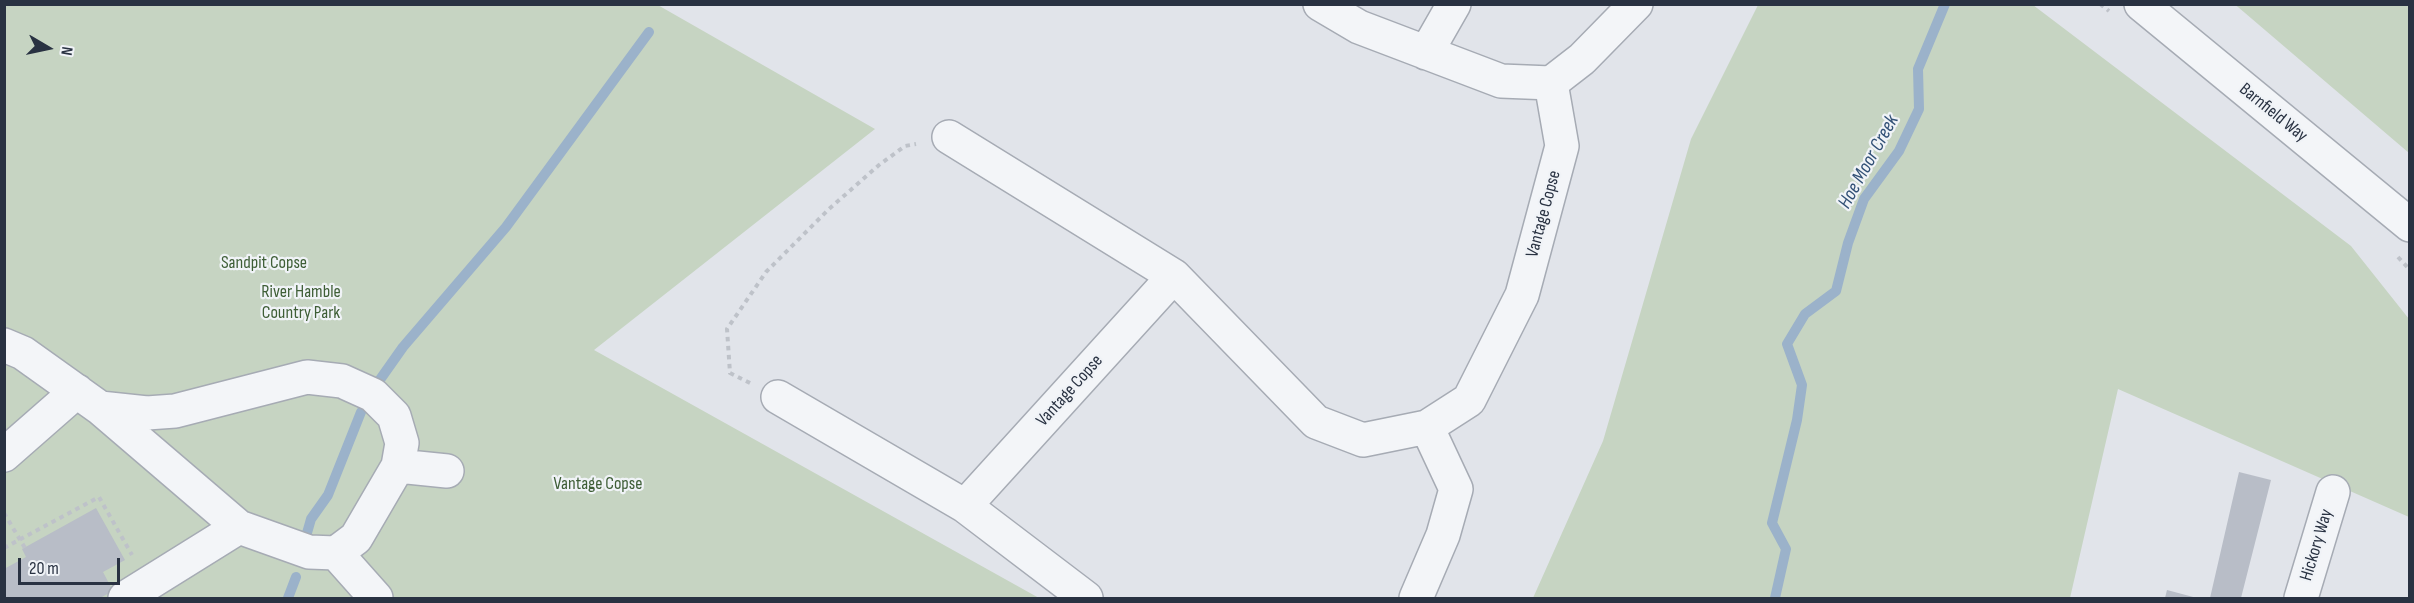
<!DOCTYPE html>
<html>
<head>
<meta charset="utf-8">
<style>
	body { margin:0 }
	#map { position:relative; width:2414px; height:603px; overflow:hidden; background:#e1e4ea; font-family:"Sofia Sans Condensed",sans-serif }
	canvas { display:block }
	.frame { position:absolute; inset:0; border:6px solid #293242; pointer-events:none }
	.north { position:absolute; left:18px; top:18px; width:60px; height:60px; -webkit-text-stroke:4px #f0f3f7; paint-order:stroke; rotate:99deg; font-size:16px; font-weight:700; line-height:24px; text-align:center; color:#293242 }
	.north::after { content:''; display:block; margin:auto; width:21px; height:27px; background:#293242; clip-path:polygon(50% 0,100% 100%,50% 72%,0 100%) }
	.scale { position:absolute; left:18px; top:558px; width:102px; height:27px; box-sizing:border-box; border:3px solid #293242; border-top:0; padding-left:8px; font-size:18px; line-height:21px; white-space:nowrap; color:#293242; -webkit-text-stroke:4px #f0f3f7; paint-order:stroke }
</style>
</head>
<body>
<div id="map">
<canvas width="2414" height="603"></canvas>
<div class="frame"></div>
<div class="north">N</div>
<div class="scale">20 m</div>
</div>
<script>
const c = document.querySelector('canvas').getContext('2d');
c.lineJoin = 'round';
function fillPath(path, color) { c.fillStyle = color; c.fill(path, 'evenodd'); }
const poly = rows => new Path2D(rows.map(r => 'M' + r).join(''));
function strokePath(path, color, width, dash) { c.strokeStyle = color; c.lineWidth = width; c.lineCap = dash ? 'butt' : 'round'; c.setLineDash(dash || []); c.stroke(path); }
function drawText(font, color, halo, rows, align = 'center') {
  c.font = font + ' "Sofia Sans Condensed",sans-serif'; c.lineWidth = 4.5; c.setLineDash([]); c.textBaseline = 'middle'; c.strokeStyle = halo; c.fillStyle = color; for (const [text, x, y, turn = 0] of rows) {
    c.save(); c.translate(x, y); c.rotate((+turn || 0) * Math.PI / 180); c.textAlign = isNaN(turn) ? turn : align; if (halo) c.strokeText(text, 0, 0); c.fillText(text, 0, 0); c.restore();
  }
}
const green = poly([
	[656,4,875,129,594,350,1039,598,5,598,4,5],
	[1758,5,2033,5,2351,246,2409,319,2409,517,2118,389,2070,598,1533,598,1603,441,1691,139],
	[2235,5,2409,5,2409,153,2238,7]
]);
const stream = poly([
	[379,381,403,347,506,227,649,32],
	[307,533,311,519,328,495,361,412],
	[288,598,296,577],
	[1775,598,1786,549,1772,523,1797,420,1802,385,1787,344,1805,314,1836,291,1848,243,1864,199,1899,151,1919,109,1918,69,1945,4]
]);
const building = poly([
	[2239,472,2271,480,2241,598,2210,598],
	[96,508,125,560,103,572,113,591,100,598,4,598,4,569,26,557,22,549],
	[2167,590,2197,598,2165,598]
]);
const path = poly([
	[2100,4,2109,11],
	[2398,257,2410,270],
	[750,383,730,373,727,329,766,272,829,209,879,165,905,146,916,144],
	[4,548,99,497,132,555]
]);
const minor = poly([
	[1320,4,1359,27,1501,81,1551,83],
	[2141,4,2410,225],
	[1426,53,1454,4],
	[1551,83,1582,59,1636,4],
	[949,137,1174,276,1316,422,1363,440,1427,427,1469,400,1522,295,1562,146,1551,83],
	[4,345,23,353,100,408,239,527,309,552,336,553,356,538,398,466,402,443,394,416,373,395,342,381,307,377,175,411,147,413,100,408],
	[778,397,965,506,1174,276],
	[4,455,77,391],
	[398,466,447,471],
	[965,506,1086,598],
	[336,553,376,598],
	[125,598,239,527],
	[1416,598,1443,535,1456,489,1427,427],
	[2301,598,2333,492]
]);
const pathBridge = poly([
	[4,513,25,548]
]);
const streetNames = [
	["Barnfield Way",2273,113,39],
	["Vantage Copse",1544,214,-75],
	["Vantage Copse",1070,391,-48],
	["Hickory Way",2317,545,-73]
];
const parkNames = [
	["Sandpit Copse",264,263],
	["River Hamble",301,292],
	["Country Park",301,313],
	["Vantage Copse",598,484]
];
const waterNames = [
	["Hoe Moor Creek",1869,162,-61]
];
fillPath(green, '#c6d4c2');
strokePath(stream, '#9bb2ca', 10);
fillPath(building, '#b8bdc7');
strokePath(minor, '#a6abb4', 36);
strokePath(path, '#bec2c9', 4, [4.5, 4.5]);
strokePath(minor, '#f3f5f8', 33);
strokePath(pathBridge, '#bec2c9', 4, [4.5, 4.5]);
drawText('18px', '#293242', '#f0f3f7', streetNames);
drawText('18px', '#3e5e36', '#f0f3f7', parkNames);
drawText('italic 20px', '#325176', '#f0f3f7', waterNames);
</script>
</body>
</html>
